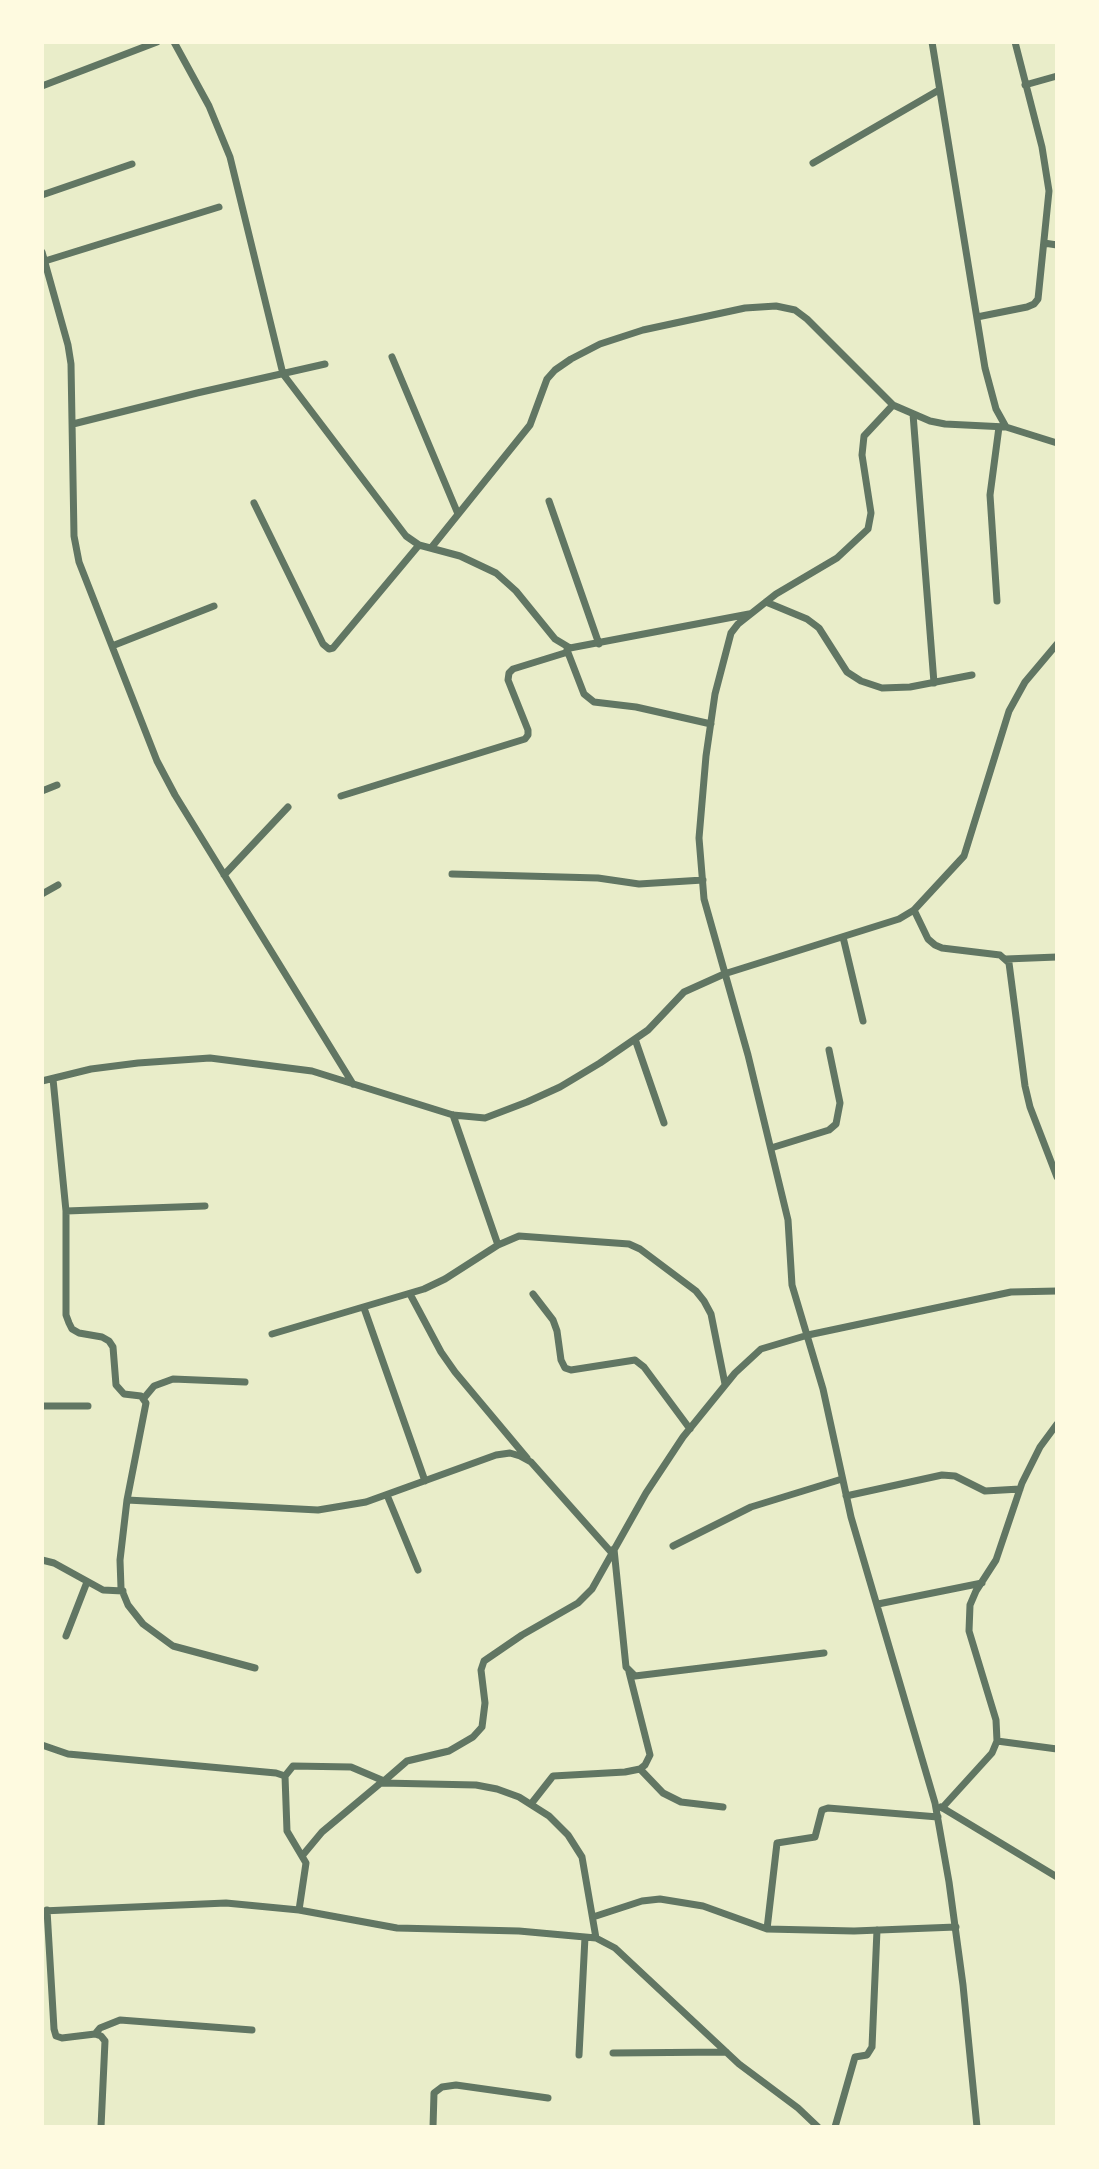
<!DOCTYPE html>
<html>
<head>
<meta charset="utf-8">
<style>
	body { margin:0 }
	#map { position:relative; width:1099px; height:2169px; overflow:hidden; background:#e9edc9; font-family:"IBM Plex Sans",sans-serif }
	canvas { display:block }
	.frame { position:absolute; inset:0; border:44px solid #fefae0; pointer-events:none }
</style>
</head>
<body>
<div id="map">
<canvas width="1099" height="2169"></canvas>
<div class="frame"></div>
</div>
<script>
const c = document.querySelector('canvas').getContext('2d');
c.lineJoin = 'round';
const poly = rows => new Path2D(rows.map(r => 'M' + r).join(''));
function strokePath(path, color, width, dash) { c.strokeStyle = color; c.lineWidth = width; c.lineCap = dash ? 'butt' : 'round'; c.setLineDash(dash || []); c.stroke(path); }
const minor = poly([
	[174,42,209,106,230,157,283,374,406,536,419,545,460,556,496,573,516,591,555,639,570,648,749,614],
	[932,42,985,368,996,409,1006,427,1057,443],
	[1025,85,1057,76],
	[42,86,157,42],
	[813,163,939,90],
	[42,195,132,164],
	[1044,243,1057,245],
	[42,252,68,345,71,364,74,536,79,562,157,761,175,795,353,1084],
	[45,261,219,207],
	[977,317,1027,307,1034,304,1038,299,1049,191,1042,147,1015,42],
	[392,357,458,514],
	[893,405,864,436,862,455,871,513,868,529,837,558,776,594,738,624,731,633,715,694,706,756,699,838,704,899,748,1055,788,1220,792,1285,823,1389,851,1517,935,1803,949,1882,963,1985,977,2127],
	[913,414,934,683],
	[73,424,197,393,325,364],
	[549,501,599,644],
	[254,503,323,644,329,649,333,648,419,545],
	[431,548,530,425,547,379,555,370,571,359,600,344,643,330,745,308,776,306,795,310,807,319,893,405,930,421,945,424,1006,427],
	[997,601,990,495,999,427],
	[766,602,807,619,819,628,847,672,861,681,882,688,910,687,972,675],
	[112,646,214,606],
	[567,650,584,694,594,702,636,707,711,724],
	[42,791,57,785],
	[341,796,525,739,528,735,528,730,508,680,509,673,513,669,568,652],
	[452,874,598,878,639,884,703,880],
	[224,875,288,807],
	[42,894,58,885],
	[914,910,928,939,935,945,942,948,1000,955,1009,963,1025,1086,1030,1107,1057,1177],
	[843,937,863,1021],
	[1006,959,1057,957],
	[635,1039,664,1123],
	[53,1079,66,1211,66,1315,69,1323,72,1329,79,1333,102,1337,109,1341,113,1347,116,1385,124,1394,141,1396,146,1403,127,1500,120,1560,121,1588,128,1605,143,1624,173,1646,255,1668],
	[42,1081,91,1069,138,1063,210,1058,312,1071,453,1115,485,1118,527,1102,560,1087,600,1063,648,1030,684,992,724,974,899,919,914,910,964,856,1009,711,1025,682,1057,644],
	[453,1115,498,1245],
	[771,1148,829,1130,836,1124,840,1103,829,1050],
	[66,1211,205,1206],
	[410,1294,441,1352,455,1372,527,1458],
	[533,1294,553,1320,557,1331,561,1360,565,1368,571,1370,635,1360,644,1367,690,1429],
	[364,1308,425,1481],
	[272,1334,424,1289,445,1279,498,1245,519,1236,629,1244,640,1249,696,1291,704,1301,711,1314,725,1384],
	[144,1398,154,1386,173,1379,245,1382],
	[42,1406,88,1406],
	[387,1495,418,1570],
	[846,1496,942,1475,955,1476,985,1491,1020,1489],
	[127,1500,318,1510,366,1502,496,1455,510,1453,520,1456,531,1462,611,1552],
	[673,1546,751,1507,842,1479],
	[614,1549,626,1667,635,1676,824,1653],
	[42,1560,54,1563,103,1590,123,1591],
	[878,1604,982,1583],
	[66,1636,87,1582],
	[997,1741,1057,1749],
	[42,1745,68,1754,276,1773,285,1776,287,1831,306,1863,299,1910,397,1928,519,1931,596,1938,615,1948,739,2064,798,2108,818,2127],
	[640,1769,663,1793,681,1802,723,1807],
	[285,1776,293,1766,351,1767,384,1781,407,1761,449,1751,473,1737,482,1727,485,1703,481,1670,484,1661,522,1635,578,1603,592,1589,646,1493,683,1437,735,1373,761,1349,808,1335,1011,1292,1057,1291],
	[382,1783,476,1785,497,1789,519,1797,549,1816,568,1835,582,1857,596,1938],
	[531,1804,553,1776,625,1772,640,1769,645,1765,650,1755,629,1672],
	[941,1807,1057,1877],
	[942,1808,992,1753,997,1741,996,1720,969,1631,970,1605,976,1591,996,1560,1022,1483,1040,1447,1057,1424],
	[938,1817,828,1808,822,1810,815,1837,777,1843,767,1929,854,1931,956,1927],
	[302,1856,322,1832,383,1781],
	[47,1910,54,2029,56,2036,62,2038,95,2034,101,2036,105,2041,101,2127],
	[42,1911,226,1903,299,1910],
	[593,1917,642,1901,660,1899,703,1906,767,1929],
	[95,2034,100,2028,120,2020,252,2030],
	[613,2053,726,2052],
	[579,2055,585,1937],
	[433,2127,434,2093,442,2087,456,2085,548,2098],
	[835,2127,855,2057,867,2055,872,2047,877,1930]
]);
strokePath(minor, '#617663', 7);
</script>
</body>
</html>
